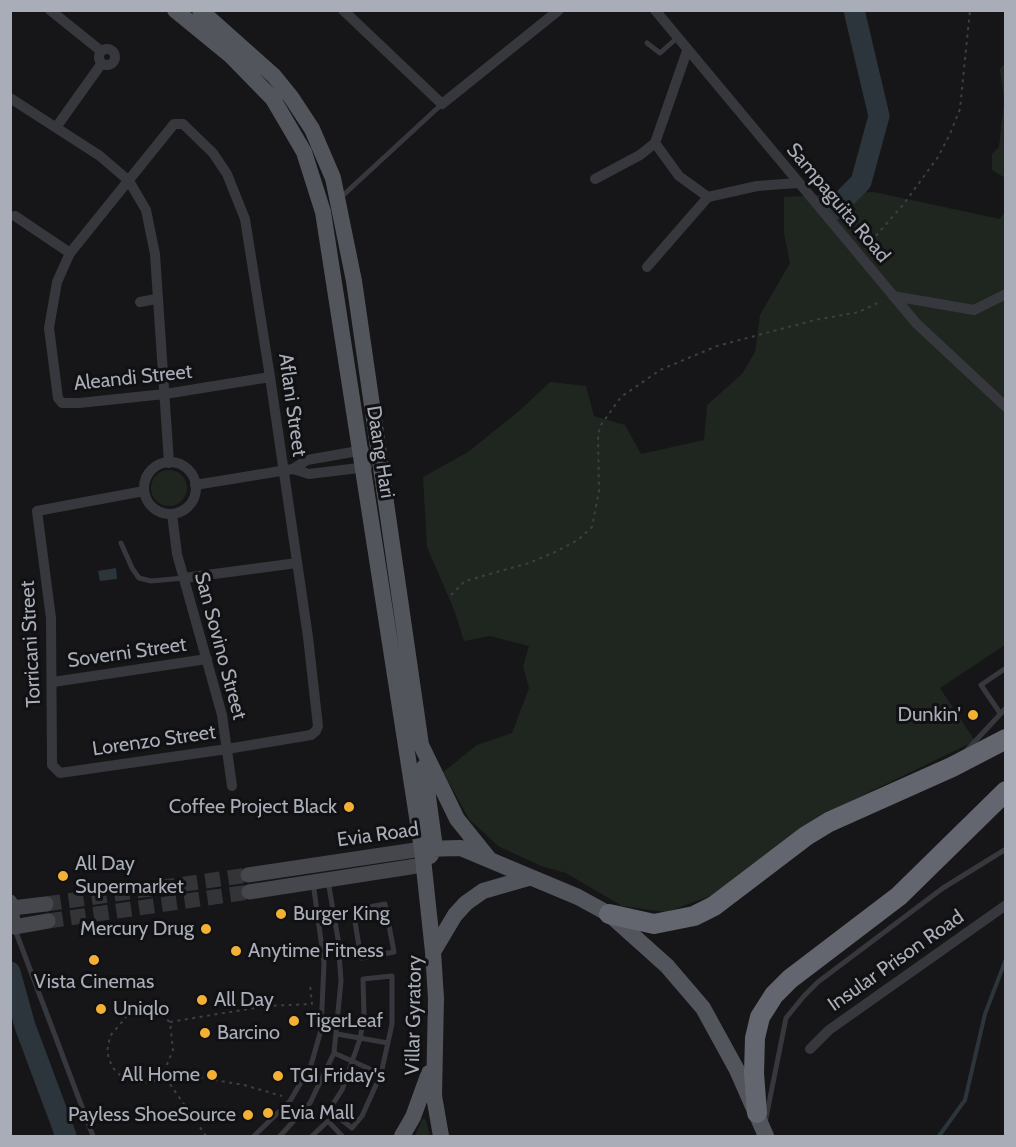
<!DOCTYPE html>
<html>
<head>
<meta charset="utf-8">
<style>
	body { margin:0 }
	#map { position:relative; width:1016px; height:1147px; overflow:hidden; background:#161618; font-family:Cabin,sans-serif }
	canvas { display:block }
	.frame { position:absolute; inset:0; border:12px solid #a8adb8; pointer-events:none }
</style>
</head>
<body>
<div id="map">
<canvas width="1016" height="1147"></canvas>
<div class="frame"></div>
</div>
<script>
const c = document.querySelector('canvas').getContext('2d');
c.lineJoin = 'round';
function fillPath(path, color) { c.fillStyle = color; c.fill(path, 'evenodd'); }
const poly = rows => new Path2D(rows.map(r => 'M' + r).join(''));
function strokePath(path, color, width, dash) { c.strokeStyle = color; c.lineWidth = width; c.lineCap = dash ? 'butt' : 'round'; c.setLineDash(dash || []); c.stroke(path); }
function drawText(font, color, halo, rows, align = 'center') {
  c.font = font + ' Cabin,sans-serif'; c.lineWidth = 6; c.setLineDash([]); c.textBaseline = 'middle'; c.strokeStyle = halo; c.fillStyle = color; for (const [text, x, y, turn = 0] of rows) {
    c.save(); c.translate(x, y); c.rotate((+turn || 0) * Math.PI / 180); c.textAlign = isNaN(turn) ? turn : align; if (halo) c.strokeText(text, 0, 0); c.fillText(text, 0, 0); c.restore();
  }
}
const green = poly([
	[1005,63,1005,178,992,170,992,154,999,147,1004,101,1000,69],
	[874,192,1000,219,1005,211,1005,645,940,688,975,741,855,799,711,896,666,912,622,906,566,873,541,866,498,846,469,819,443,772,477,745,512,733,529,688,523,666,529,646,490,636,464,641,455,612,427,547,423,477,468,452,519,411,550,382,586,386,594,416,625,425,641,454,704,440,707,405,742,374,755,352,760,315,790,263,784,233,784,197],
	'151 488a18 18 0 1 1 36 0a18 18 0 1 1-36 0Z',
	[423,1118,426,1120,430,1136,415,1136]
]);
const water = poly([
	[116,568,117,579,100,581,98,571]
]);
const stream = poly([
	[939,1136,965,1100,985,1014,1006,959]
]);
const river = poly([
	[833,210,861,182,879,116,854,10],
	[10,972,25,1026,66,1136]
]);
const secondaryTunnel = poly([
	[46,904,248,875],
	[48,921,249,892]
]);
const path = poly([
	[866,247,903,205,938,157,950,134,960,109,970,10],
	[451,595,465,581,529,563,555,552,578,540,592,527,599,491,598,434,601,425,621,397,660,370,717,346,815,320,859,312,882,301],
	[266,1006,267,992],
	[155,1011,170,1022,173,1050,163,1074,153,1082,138,1083,123,1078,112,1067,107,1052,110,1036,127,1016,155,1011],
	[170,1022,266,1006,312,1004,310,984],
	[206,1136,163,1074,174,1073,244,1085,282,1096]
]);
const lane = poly([
	[647,43,660,53,677,38],
	[339,199,442,104],
	[121,543,132,568,139,578,151,581,184,578],
	[1000,713,981,685,1006,668],
	[966,751,1006,708],
	[385,904,394,952,361,958,353,910,385,904],
	[14,927,93,1136],
	[392,976,392,1024,381,1074,362,1116,352,1128,329,1110,342,1090,360,1039,364,1015,363,979,392,976],
	[337,1034,388,1043],
	[334,1053,381,1074],
	[765,1123,786,1018,804,996,818,982,943,888,1006,849],
	[254,1136,290,1101,311,1065,321,1030,324,963,313,882],
	[280,1136,310,1103,334,1053,341,981,338,939,328,881],
	[312,1136,328,1121,342,1136]
]);
const street = poly([
	[50,10,101,51],
	[343,10,442,104,559,10],
	[655,10,916,323,1006,407],
	'99 57a8 8 0 1 1 16 0a8 8 0 1 1-16 0Z',
	[10,98,100,156,129,181,146,210,155,254,169,463],
	[57,126,102,63],
	[655,143,679,176,708,197],
	[595,179,640,155,655,143,687,51],
	[15,216,70,253],
	[647,267,708,197,757,186,797,183],
	[893,296,974,310,1006,294],
	[140,302,156,299],
	'144 488a26 26 0 1 1 52 0a26 26 0 1 1-52 0Z',
	[293,469,309,474,367,467],
	[195,485,293,469,307,460,364,450],
	[144,491,37,511,51,618,52,765,60,773,227,749,311,735,316,731,318,726,308,637,270,377,245,219,227,174,213,153,183,124,174,124,70,253,57,282,49,328,58,398,62,403,79,403,165,394,270,377],
	[172,514,177,554,222,715,232,786],
	[184,578,297,563],
	[53,682,207,659],
	[810,1049,829,1030,1006,905]
]);
const secondary = poly([
	[248,875,422,849],
	[249,892,423,865],
	[10,902,14,927,48,921],
	[12,908,46,904]
]);
const primary = poly([
	[175,10,230,55,273,99,304,152,323,212,422,849,433,952,436,998,434,1096,441,1136],
	[200,10,274,76,291,97,312,129,333,178,354,281,421,745,457,819,490,860],
	[424,767,435,848,430,856],
	[422,849,461,848,578,897,609,914,667,966,703,1008,737,1070,766,1136],
	[433,952,455,915,466,903,483,891,528,878],
	[402,1136,413,1117,429,1073]
]);
const highway = poly([
	[609,914,654,924,694,916,714,906,806,836,829,822,952,767,1006,739],
	[757,1113,754,1073,755,1038,760,1017,774,995,790,979,899,896,1006,791]
]);
const markers = [
	[973,715,6,"#f2b134"],
	[349,807,6,"#f2b134"],
	[63,876,6,"#f2b134"],
	[281,914,6,"#f2b134"],
	[206,929,6,"#f2b134"],
	[236,951,6,"#f2b134"],
	[94,960,6,"#f2b134"],
	[202,1000,6,"#f2b134"],
	[101,1009,6,"#f2b134"],
	[294,1021,6,"#f2b134"],
	[205,1033,6,"#f2b134"],
	[212,1075,6,"#f2b134"],
	[278,1076,6,"#f2b134"],
	[268,1113,6,"#f2b134"],
	[248,1115,6,"#f2b134"]
];
const streetNames = [
	["Sampaguita Road",838,203,50],
	["Aleandi Street",133,378,-6],
	["Aflani Street",292,405,82],
	["Daang Hari",380,452,81],
	["Torricani Street",31,644,-93],
	["San Sovino Street",220,646,75],
	["Soverni Street",127,653,-8],
	["Lorenzo Street",154,741,-8],
	["Evia Road",378,835,-8],
	["Insular Prison Road",896,961,-35],
	["Villar Gyratory",414,1015,-89]
];
const poiNames = [
	["Dunkin'",961,715,"right"],
	["Coffee Project Black",337,807,"right"],
	["All Day",75,864],
	["Supermarket",75,887],
	["Burger King",293,914],
	["Mercury Drug",194,929,"right"],
	["Anytime Fitness",248,951],
	["Vista Cinemas",94,982,"center"],
	["All Day",214,1000],
	["Uniqlo",113,1009],
	["TigerLeaf",306,1021],
	["Barcino",217,1033],
	["All Home",200,1075,"right"],
	["TGI Friday's",290,1076],
	["Evia Mall",280,1113],
	["Payless ShoeSource",236,1115,"right"]
];
fillPath(green, '#1e261f');
fillPath(water, '#2c353c');
strokePath(stream, '#2c353c', 4);
strokePath(river, '#2c353c', 21);
strokePath(secondaryTunnel, '#333438', 15, [15, 8]);
strokePath(path, '#3d3f44', 2, [3, 4.5]);
strokePath(lane, '#37383d', 5);
strokePath(street, '#37383d', 10);
strokePath(secondary, '#45474d', 15);
strokePath(primary, '#53555c', 16);
strokePath(highway, '#63666e', 20);
for (const [x, y, r, color] of markers) { const dot = new Path2D(); dot.arc(x, y, r, 0, 2 * Math.PI); c.fillStyle = color; c.fill(dot); strokePath(dot, '#111113', 2); }
drawText('20px', '#a8adb8', '#111113', streetNames);
drawText('20px', '#a8adb8', '#111113', poiNames, 'left');
</script>
</body>
</html>
